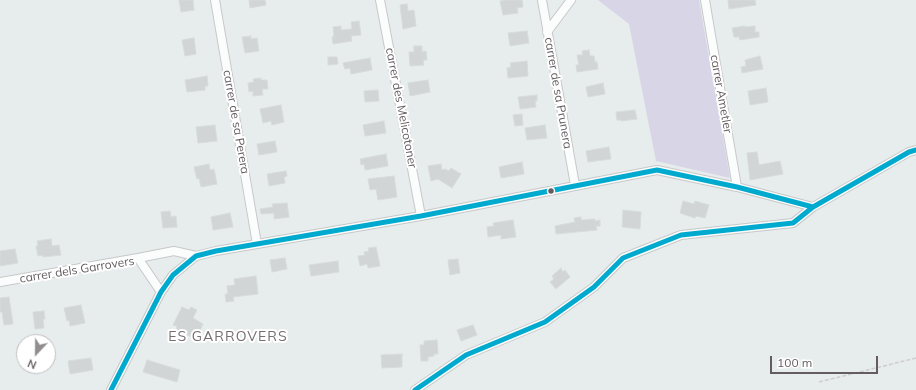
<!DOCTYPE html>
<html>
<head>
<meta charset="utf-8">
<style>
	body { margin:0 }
	#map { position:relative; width:916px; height:390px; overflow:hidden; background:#e7ecec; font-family:Mulish,sans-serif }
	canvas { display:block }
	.north { position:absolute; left:16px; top:334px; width:40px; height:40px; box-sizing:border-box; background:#fff; border:1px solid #c1bebf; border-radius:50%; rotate:202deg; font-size:11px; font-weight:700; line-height:16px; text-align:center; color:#645c5e }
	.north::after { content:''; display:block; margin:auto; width:14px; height:18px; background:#928e90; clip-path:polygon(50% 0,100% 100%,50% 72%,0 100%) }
	.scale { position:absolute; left:770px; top:356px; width:108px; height:18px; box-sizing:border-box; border:2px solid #645c5e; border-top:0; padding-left:5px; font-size:12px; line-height:14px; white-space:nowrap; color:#645c5e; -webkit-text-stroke:3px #fff; paint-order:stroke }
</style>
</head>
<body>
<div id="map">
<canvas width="916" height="390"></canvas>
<div class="north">N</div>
<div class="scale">100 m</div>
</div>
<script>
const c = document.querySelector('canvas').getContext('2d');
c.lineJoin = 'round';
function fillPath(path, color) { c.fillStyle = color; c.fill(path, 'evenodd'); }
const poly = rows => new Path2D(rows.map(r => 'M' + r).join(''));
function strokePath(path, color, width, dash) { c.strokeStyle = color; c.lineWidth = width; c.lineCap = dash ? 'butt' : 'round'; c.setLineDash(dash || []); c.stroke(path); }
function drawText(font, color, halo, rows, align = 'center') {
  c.font = font + ' Mulish,sans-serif'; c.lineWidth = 4; c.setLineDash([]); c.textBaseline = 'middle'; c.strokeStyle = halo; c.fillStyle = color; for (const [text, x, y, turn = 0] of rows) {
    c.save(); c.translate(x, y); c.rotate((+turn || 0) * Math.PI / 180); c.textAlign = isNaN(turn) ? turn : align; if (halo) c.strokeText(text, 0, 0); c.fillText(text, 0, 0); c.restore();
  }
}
const green = poly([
	[598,0,699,0,730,178,656,161,629,24]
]);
const building = poly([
	[179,0,193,0,194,10,181,12,179,0],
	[249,0,265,0,266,5,250,8,249,0],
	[507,0,522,0,523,7,517,8,518,13,503,15,500,1,507,0],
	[728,0,755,0,756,5,729,9,728,0],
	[407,4,408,11,414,10,416,26,403,29,400,5,407,4],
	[359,21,361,35,351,36,352,41,333,44,332,37,334,36,333,27,341,26,341,30,352,29,351,22,359,21],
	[744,26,744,27,755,26,755,32,759,32,759,37,740,40,739,37,734,37,732,28,744,26],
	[527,31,529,43,510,46,508,33,527,31],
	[251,36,251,39,257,38,259,51,245,53,242,37,251,36],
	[194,38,196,54,185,56,182,40,194,38],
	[414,46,422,46,422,52,426,51,427,60,423,60,424,65,410,66,409,52,414,52,414,46],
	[589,50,590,56,594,56,595,62,597,62,598,69,577,72,576,65,579,65,577,55,583,55,582,51,589,50],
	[760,56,763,69,742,73,741,67,746,66,745,60,760,56],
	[328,57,337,57,338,64,328,65,328,57],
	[370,58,372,70,351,74,350,68,345,69,343,63,370,58],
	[527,61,528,76,508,78,507,68,511,67,510,63,527,61],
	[207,76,208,86,205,86,205,90,187,92,185,80,207,76],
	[261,78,261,80,267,80,268,89,262,89,263,95,253,96,253,91,249,92,248,83,254,82,253,79,261,78],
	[428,80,430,92,410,96,408,83,428,80],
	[603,83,605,94,588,97,586,87,603,83],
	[766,88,768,102,750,105,748,91,766,88],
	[378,90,379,101,365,102,364,91,378,90],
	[537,95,537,101,535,101,536,107,520,109,518,97,537,95],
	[281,105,284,122,272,125,271,121,263,123,260,109,281,105],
	[635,110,637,119,621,121,621,120,617,120,616,112,635,110],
	[522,114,523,125,515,126,513,115,522,114],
	[384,121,386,133,365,136,363,125,384,121],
	[215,125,217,141,198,143,196,127,215,125],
	[545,125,547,138,527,140,525,128,545,125],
	[275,141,277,152,259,155,257,144,275,141],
	[609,147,611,159,588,162,586,151,609,147],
	[757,152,759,165,780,161,783,174,750,180,747,153,757,152],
	[386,154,388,166,365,170,364,164,361,165,360,159,386,154],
	[522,162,524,174,501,178,499,167,522,162],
	[209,164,210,170,214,169,217,184,201,187,199,178,197,179,194,167,209,164],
	[441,164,442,170,445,169,449,171,451,168,461,174,452,188,438,179,431,181,428,166,441,164],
	[286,171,287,176,284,177,285,183,269,186,267,174,286,171],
	[394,176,397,197,378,200,376,189,370,190,368,179,394,176],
	[683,201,694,204,695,201,709,205,705,218,696,216,695,218,680,213,683,201],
	[287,203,289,217,274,219,274,213,261,214,260,209,273,207,272,204,287,203],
	[623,210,641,212,640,229,622,227,623,210],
	[170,211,171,217,176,216,177,227,163,228,161,212,170,211],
	[230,213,233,227,213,230,211,217,230,213],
	[581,217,581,220,595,219,595,221,600,220,600,226,596,226,597,230,556,234,555,226,575,222,574,218,581,217],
	[513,220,516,237,501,239,501,235,488,237,487,227,494,226,493,223,513,220],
	[51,239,52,246,59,245,61,255,43,257,43,255,38,256,36,246,38,246,37,241,51,239],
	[376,247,380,266,368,268,367,264,360,266,358,256,365,255,364,252,369,251,368,248,376,247],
	[15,249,18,263,0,266,0,251,15,249],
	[285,258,287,269,272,272,270,260,285,258],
	[458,259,460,273,450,275,448,260,458,259],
	[338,261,339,272,311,276,309,265,338,261],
	[561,268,563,272,565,270,570,277,556,289,550,282,554,279,552,276,561,268],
	[256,276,258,294,233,297,234,301,226,302,225,294,228,294,227,286,235,285,234,279,256,276],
	[9,297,13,324,4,325,2,312,0,312,0,298,9,297],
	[81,305,85,323,70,326,69,320,67,321,64,308,81,305],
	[182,307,189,310,191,307,197,310,193,318,203,324,196,339,176,330,177,326,173,325,182,307],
	[44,311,45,319,43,319,44,328,35,329,33,312,44,311],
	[473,325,477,335,461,341,457,330,473,325],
	[437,340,438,354,434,354,434,356,428,357,428,361,421,361,420,345,424,345,424,341,437,340],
	[402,354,402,367,382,368,381,355,402,354],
	[91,358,93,370,70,374,68,361,91,358],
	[147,360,180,370,177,382,143,372,147,360]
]);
const path = poly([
	[819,382,916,358]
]);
const street = poly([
	[215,0,257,244],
	[380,0,421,216],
	[542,0,575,185],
	[705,0,737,187],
	[547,32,571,0],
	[138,258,174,251,196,256],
	[0,282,138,258,161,292],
	[111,390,161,292,173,275,196,256,216,251,421,216,657,170,737,187,813,207],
	[415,390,466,355,545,322,594,287,623,258,681,235,793,223,813,207,909,152,916,150]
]);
const bus1 = poly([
	[111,390,161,292,173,275,196,256,216,251,421,216,657,170,737,187,813,207],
	[415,390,466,355,545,322,594,287,623,258,681,235,793,223,813,207,909,152,916,150]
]);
const markers = [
	[551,191,3.5,"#645c5e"]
];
const streetNames = [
	["carrer de sa Prunera",558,93,80],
	["carrer Ametler",721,94,80],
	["carrer des Melicotoner",401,108,79],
	["carrer de sa Perera",236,122,80],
	["carrer dels Garrovers",77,270,-9]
];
const quarterNames = [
	["ES GARROVERS",228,337]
];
fillPath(green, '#d8d5e7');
fillPath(building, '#d2d5d5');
strokePath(building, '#d6dbdb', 1);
strokePath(street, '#c8c8c9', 10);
strokePath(path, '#ceccd0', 1.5, [4, 2]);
strokePath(street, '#fbfcfc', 8);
strokePath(bus1, '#00a9ce', 5);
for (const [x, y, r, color] of markers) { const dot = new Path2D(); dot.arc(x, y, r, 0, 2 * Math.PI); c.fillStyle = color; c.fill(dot); strokePath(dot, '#fff', 1.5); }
drawText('12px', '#645c5e', '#fff', streetNames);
c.letterSpacing = '1px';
drawText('14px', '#766e70', '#fff', quarterNames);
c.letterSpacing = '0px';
</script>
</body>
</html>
